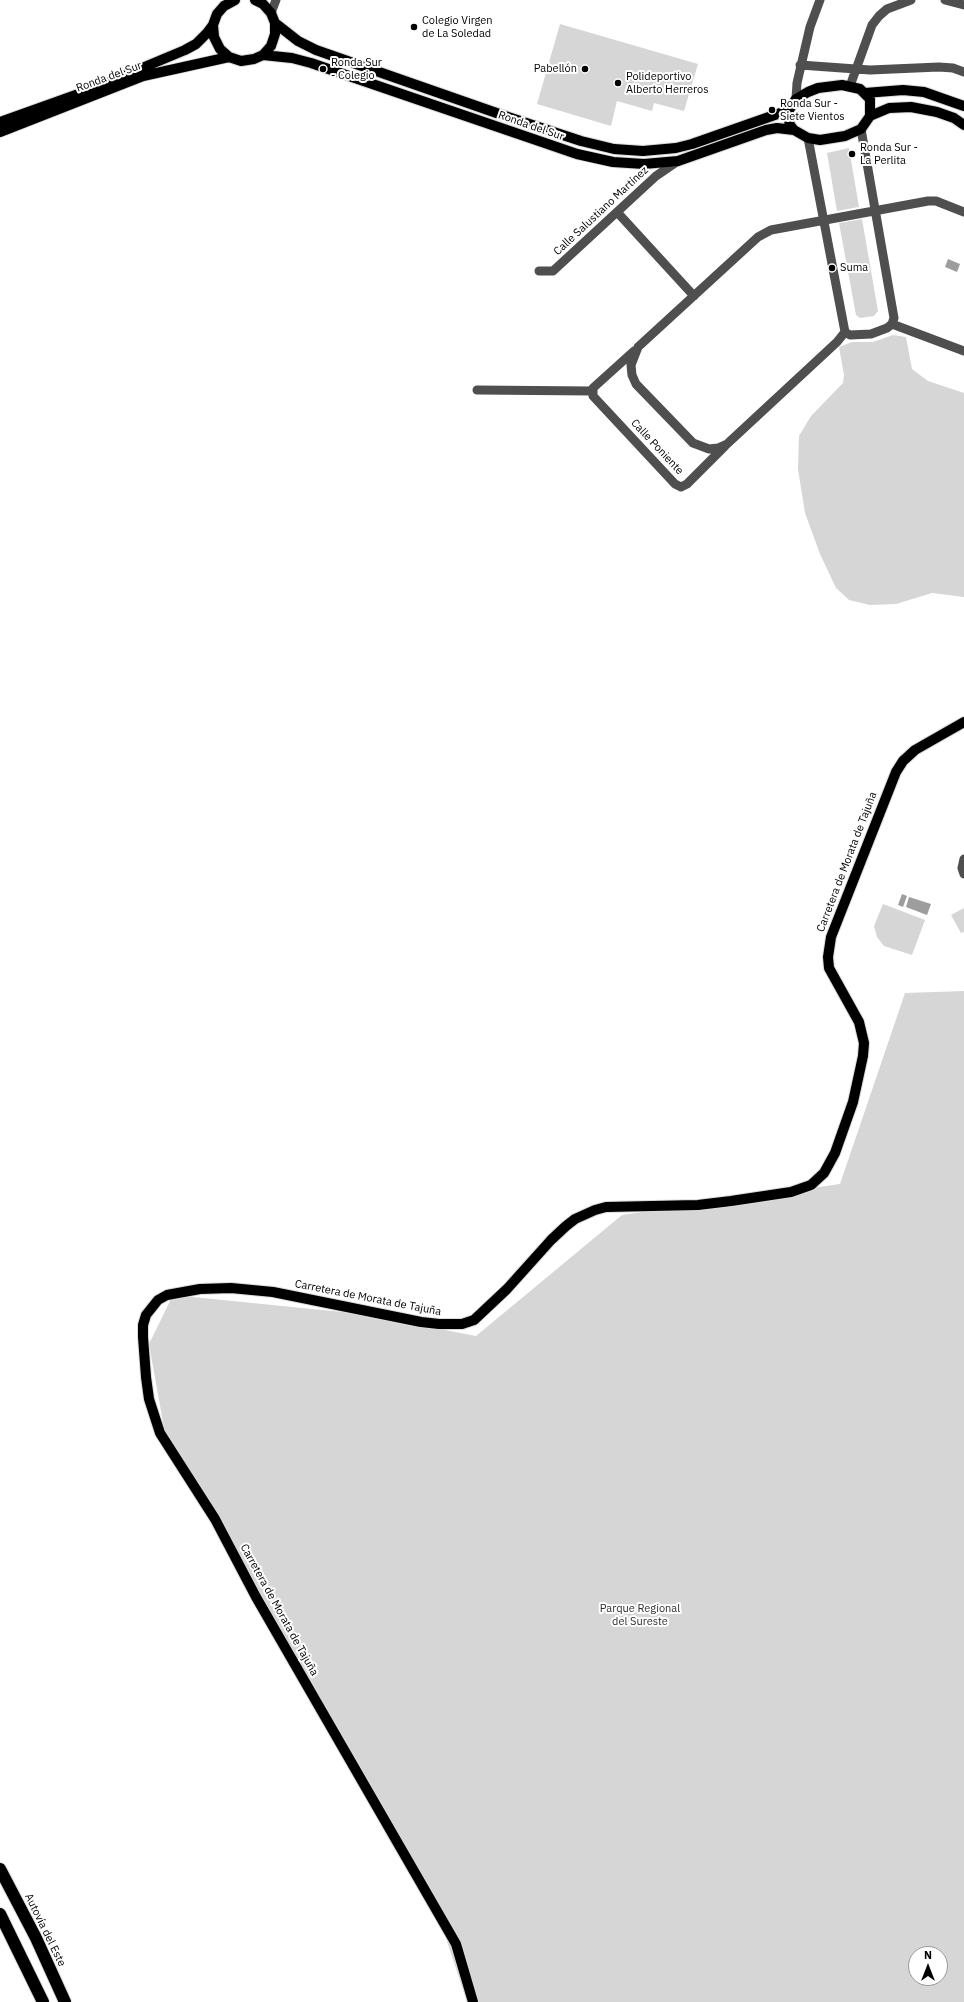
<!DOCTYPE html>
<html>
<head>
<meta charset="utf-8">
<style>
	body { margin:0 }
	#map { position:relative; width:964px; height:2002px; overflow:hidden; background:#fff; font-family:"IBM Plex Sans",sans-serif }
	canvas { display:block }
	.north { position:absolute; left:908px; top:1946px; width:40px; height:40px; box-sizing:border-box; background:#fff; border:1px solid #999; border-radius:50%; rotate:0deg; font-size:11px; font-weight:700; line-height:16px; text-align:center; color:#000 }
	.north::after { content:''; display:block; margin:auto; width:14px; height:18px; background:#000; clip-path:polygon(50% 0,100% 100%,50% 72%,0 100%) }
</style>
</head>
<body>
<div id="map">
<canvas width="964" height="2002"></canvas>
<div class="north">N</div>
</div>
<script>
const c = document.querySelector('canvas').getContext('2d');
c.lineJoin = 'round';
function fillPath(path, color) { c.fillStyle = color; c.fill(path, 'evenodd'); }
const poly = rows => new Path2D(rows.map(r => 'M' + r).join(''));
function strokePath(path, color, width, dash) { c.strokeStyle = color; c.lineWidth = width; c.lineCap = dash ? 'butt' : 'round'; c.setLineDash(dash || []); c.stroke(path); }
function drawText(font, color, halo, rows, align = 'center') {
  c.font = font + ' "IBM Plex Sans",sans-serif'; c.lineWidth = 4; c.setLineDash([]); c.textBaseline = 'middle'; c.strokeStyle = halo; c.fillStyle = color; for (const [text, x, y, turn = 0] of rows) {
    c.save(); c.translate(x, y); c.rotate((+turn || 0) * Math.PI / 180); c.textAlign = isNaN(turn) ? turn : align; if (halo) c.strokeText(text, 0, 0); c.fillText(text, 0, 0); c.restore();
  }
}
const green = poly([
	[560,24,698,64,684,111,654,103,652,111,617,101,611,126,537,104],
	[849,148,859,207,837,211,827,153],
	[862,219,878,311,874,316,860,318,856,315,839,223],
	[893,335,906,337,912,369,928,381,964,393,964,597,932,593,896,604,870,605,849,600,836,588,820,554,805,513,798,469,799,436,811,416,843,383,844,375,839,347,852,342,873,342],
	[883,904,925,920,912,955,884,946,877,937,874,926],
	[964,908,964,932,961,933,951,915],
	[964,991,964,2002,467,2002,438,1914,167,1445,149,1344,173,1295,362,1314,476,1336,622,1215,840,1184,905,993],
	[916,1954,940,1954,940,1978,916,1978]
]);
const water = poly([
	[948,259,960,264,957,272,945,267],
	[902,894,907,896,903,907,898,905],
	[909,897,931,904,927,915,906,907]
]);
const minor = poly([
	[945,0,964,5],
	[271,13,276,0],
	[800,65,870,70,939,67,953,68,964,72],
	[850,86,872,25,879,16,887,9,911,0],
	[796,99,797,83,810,27,820,0],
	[808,138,845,332,850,335,871,334,887,328,892,324,894,318,861,129],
	[617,212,694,296],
	[539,271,553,271,656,176,678,161],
	[892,324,964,351],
	[845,332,837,342,727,444,718,448,709,449,693,443,636,384,632,375,631,365,638,347,758,237,771,230,928,201,936,201,964,212],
	[634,351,593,388,593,396,675,484,681,487,687,484,725,446],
	[477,390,592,391],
	[964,859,962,868,964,874]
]);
const major = poly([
	[275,23,298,41,316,50,508,117,581,141,614,149,643,151,676,148,692,144,789,110],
	[213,25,214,37,220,49,229,57,241,61,254,59,263,55,271,46,275,34,275,23,271,13,263,4,255,0],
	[263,55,292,58,311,63,577,154,613,162,644,164,678,161,766,130,777,128,794,130],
	[842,85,860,89,870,99,870,116,861,129,845,136,820,140,808,138,794,130,790,125,788,116,789,110,796,99,808,92,818,88,842,85],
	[865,93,903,90,924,92,964,106],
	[870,116,889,108,911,107,937,112,954,118,964,125],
	[0,122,87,91,185,50,196,44,207,33,213,25,217,14,224,6,235,0],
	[0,132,143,76,229,57],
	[473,2002,456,1944,256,1597,215,1519,160,1433,149,1399,146,1377,143,1337,143,1325,146,1315,158,1300,167,1295,200,1289,231,1288,273,1292,421,1322,439,1324,462,1324,474,1320,507,1289,551,1240,566,1226,575,1219,595,1210,606,1207,698,1205,731,1201,791,1192,811,1185,824,1173,835,1153,853,1102,863,1056,864,1043,859,1022,829,968,828,957,831,937,896,772,903,761,915,750,964,722]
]);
const highway = poly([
	[0,1869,36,1938,65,2002],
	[0,1914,43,2002]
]);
const markers = [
	[414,27,4,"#000"],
	[323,69,4,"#000"],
	[585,69,4,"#000"],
	[618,83,4,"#000"],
	[772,110,4,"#000"],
	[852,154,4,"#000"],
	[832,268,4,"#000"]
];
const poiNames = [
	["Colegio Virgen",422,21],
	["de La Soledad",422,34],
	["Ronda Sur",331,63],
	["- Colegio",331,76],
	["Pabellón",577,69,"right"],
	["Polideportivo",626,77],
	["Alberto Herreros",626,90],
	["Ronda Sur -",780,104],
	["Siete Vientos",780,117],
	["Ronda Sur -",860,148],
	["La Perlita",860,161],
	["Suma",840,268]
];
const streetNames = [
	["Ronda del Sur",109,77,-20],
	["Ronda del Sur",531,126,19],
	["Calle Salustiano Martínez",601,211,-43],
	["Calle Poniente",657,447,47],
	["Carretera de Morata de Tajuña",847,862,-69],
	["Carretera de Morata de Tajuña",368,1298,11],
	["Carretera de Morata de Tajuña",279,1610,61],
	["Autovía del Este",45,1930,64]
];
const parkNames = [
	["Parque Regional",640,1609],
	["del Sureste",640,1622]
];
fillPath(green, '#d6d6d6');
fillPath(water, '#9d9d9d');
strokePath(major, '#dbdbdb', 12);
strokePath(highway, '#dbdbdb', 14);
strokePath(minor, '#4f4f4f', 9);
strokePath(major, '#000', 10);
strokePath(highway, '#000', 12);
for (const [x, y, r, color] of markers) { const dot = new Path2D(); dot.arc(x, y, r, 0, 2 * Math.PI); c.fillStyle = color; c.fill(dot); strokePath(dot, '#fff', 1.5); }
drawText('11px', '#000', '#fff', poiNames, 'left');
drawText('11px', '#000', '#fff', streetNames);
drawText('11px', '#2d2d2d', '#fff', parkNames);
</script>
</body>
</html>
